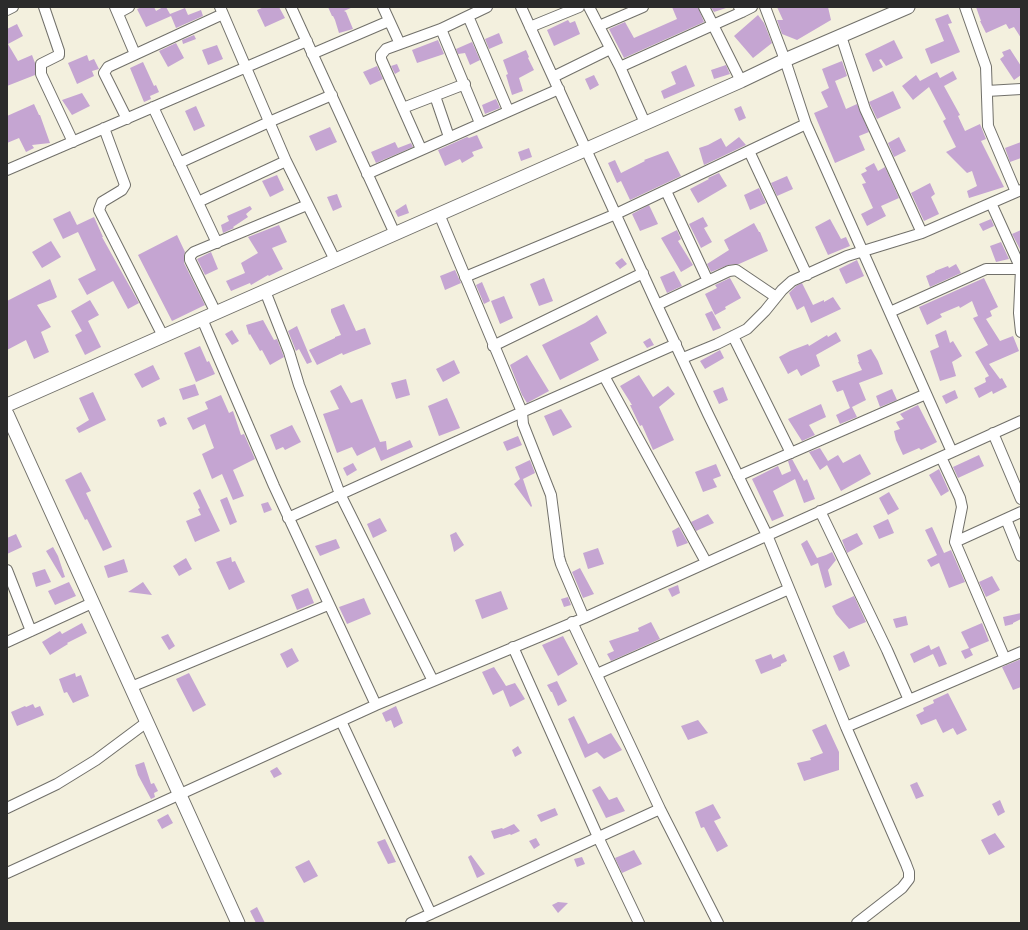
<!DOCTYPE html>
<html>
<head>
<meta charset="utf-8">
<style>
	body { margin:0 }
	#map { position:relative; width:1028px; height:930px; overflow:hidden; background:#f3f0de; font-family:"Sorts Mill Goudy",serif }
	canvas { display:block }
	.frame { position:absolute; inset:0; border:8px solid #2b2b2b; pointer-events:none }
</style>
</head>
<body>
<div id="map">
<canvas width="1028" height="930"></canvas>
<div class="frame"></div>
</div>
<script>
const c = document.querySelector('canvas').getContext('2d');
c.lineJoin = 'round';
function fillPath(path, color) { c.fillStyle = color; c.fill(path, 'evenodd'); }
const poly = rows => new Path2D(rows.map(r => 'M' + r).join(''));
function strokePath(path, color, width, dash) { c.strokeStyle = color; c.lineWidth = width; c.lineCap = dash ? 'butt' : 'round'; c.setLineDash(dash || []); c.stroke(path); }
const building = poly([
	[142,7,154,7,156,11,163,7,166,7,170,14,185,8,188,15,201,10,203,16,176,28,171,16,146,27,137,9],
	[264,7,279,7,285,18,265,27,257,10],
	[328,7,353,7,344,11,346,12,353,29,339,33,335,20,333,16,332,16],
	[672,7,698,7,704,22,624,58,609,29,625,22,634,38,677,19],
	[711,7,725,7,726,8,714,12],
	[777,7,828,7,831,20,797,40,782,34,777,20,783,20],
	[976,7,1021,7,1021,38,1014,27,1009,29,1006,24,986,33,980,21,981,21],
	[948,14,952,23,948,24,960,52,931,64,925,49,944,41,935,19],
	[758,15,764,23,772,43,753,58,734,36],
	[568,20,570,23,575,21,580,34,554,46,547,30],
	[17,24,23,36,8,44,18,61,32,55,35,63,35,75,7,86,7,29],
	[499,33,503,43,489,49,485,39],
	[194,35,196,39,183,44,182,40],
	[438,40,444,54,417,63,412,50],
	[894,40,903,58,886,66,881,59,879,60,883,67,873,72,865,54],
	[472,42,480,60,470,65,465,53,458,54,456,49],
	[176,43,184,58,168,67,159,51],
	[217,45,223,59,208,65,202,50],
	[1010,49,1021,66,1021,75,1014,80,1000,59,1004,56,1002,52],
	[526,50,529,57,528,58,534,70,519,78,523,91,512,95,506,75,508,74,503,60],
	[87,55,89,61,94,59,99,69,92,71,94,76,77,84,68,63],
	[842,61,847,76,835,81,846,109,857,104,869,132,859,136,865,150,835,163,814,113,828,107,821,92,829,88,822,69],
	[143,62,154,86,156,85,159,92,150,96,151,99,144,102,130,68],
	[397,64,400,71,395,74,391,66],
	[686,65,695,86,664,99,661,91,676,84,671,72],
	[726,65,730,74,714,79,711,70],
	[377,66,383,79,370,85,363,72],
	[953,71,957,79,944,86,960,115,958,116,965,131,980,124,986,139,981,141,1004,187,969,198,967,191,977,186,972,171,967,173,946,152,956,147,943,121,946,119,929,87,913,100,902,86,916,75,920,81,937,72,940,78],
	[594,75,599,85,590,90,585,79],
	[893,91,901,108,877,119,869,102],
	[82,93,90,106,72,115,62,100],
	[496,99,500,108,485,114,482,105],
	[34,104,39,115,40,115,50,143,32,145,34,148,26,152,19,138,7,143,7,116],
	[196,106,205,126,194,131,185,111],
	[741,106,746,118,739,121,734,109],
	[330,127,337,142,316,151,309,136],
	[477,135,483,148,472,152,474,156,462,163,460,159,445,166,438,150,467,137,469,138],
	[739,137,746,145,704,165,699,148,708,145,721,138,726,147],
	[899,137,906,151,894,157,888,143],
	[395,142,398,148,411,143,413,147,376,163,371,152],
	[1021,142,1021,158,1010,162,1005,148],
	[529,148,532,157,521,161,518,152],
	[668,151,681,176,630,200,621,181,617,183,608,163,615,160,621,173,645,161,644,160],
	[874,163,878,171,885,167,899,198,881,206,886,216,867,226,861,214,873,208,862,184,866,183,861,174,867,171,865,168],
	[719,173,727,186,698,203,690,189,709,179,708,178],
	[277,175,284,190,270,197,262,181],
	[787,176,793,189,777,196,771,183],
	[930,183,935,194,931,197,939,214,924,221,911,193],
	[759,188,766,203,750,210,744,195],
	[337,194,342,207,333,211,327,197],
	[406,204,409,213,398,217,395,211],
	[649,205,658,224,640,231,632,214],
	[250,206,252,209,246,214,248,217,233,227,234,228,223,233,221,225,229,221,227,216],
	[70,211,77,225,94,217,103,237,102,237,139,303,128,309,113,281,87,295,78,279,96,270,78,232,63,239,53,219],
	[703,217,708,226,704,228,712,242,701,248,689,224],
	[830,219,841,239,846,237,850,246,828,255,815,227],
	[991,219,994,226,983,231,979,224],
	[754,223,759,232,760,232,768,251,739,264,728,265,711,272,707,264,729,250,724,240],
	[279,225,287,242,272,248,283,269,269,276,268,275,251,285,250,283,231,291,226,281,245,273,241,263,258,253,248,237],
	[677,230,681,239,678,241,693,265,681,272,661,238],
	[1021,230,1021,251,1012,234],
	[177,235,185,252,184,256,184,263,205,305,172,321,138,255],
	[51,241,61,257,42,268,32,252],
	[1001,242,1009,259,996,262,990,246],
	[211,252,218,269,205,275,197,259],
	[622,258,627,264,620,269,615,263],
	[857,260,864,276,846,284,839,269],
	[956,264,961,273,930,287,926,276,935,272,935,271,948,266,949,268],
	[455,270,461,283,445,290,440,276],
	[674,271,682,286,667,293,660,277],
	[544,278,553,301,539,306,530,284],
	[730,278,741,298,725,307,726,309,715,315,705,294,717,288,715,285],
	[984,278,998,307,990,311,992,316,986,319,1000,341,1013,336,1019,351,989,364,1000,379,1002,378,1007,387,993,394,992,391,979,398,974,388,986,382,985,378,989,376,975,352,988,345,973,318,978,316,972,301,960,308,959,306,940,314,942,317,927,325,919,307],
	[50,279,57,297,54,299,37,305,51,327,41,332,49,352,34,359,26,340,7,350,7,301],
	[482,282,490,301,484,304,476,285],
	[802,283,813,305,824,300,824,302,833,297,841,309,811,323,804,306,797,310,789,293,796,286],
	[504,296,513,318,500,324,491,301],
	[90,300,99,315,88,321,101,347,85,355,75,335,82,331,71,311],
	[344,304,356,331,365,328,371,344,343,355,342,353,317,365,309,350,335,338,335,337,341,335,331,312,331,309],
	[712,311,721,328,713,331,705,314],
	[597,315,607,333,590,343,599,360,560,380,542,345,585,323],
	[263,320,274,340,277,339,284,357,270,365,262,350,260,351,250,334,249,335,246,325],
	[297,326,312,362,307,364,299,349,296,351,288,331],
	[232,330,239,341,232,345,225,334],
	[946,330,950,343,953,341,962,356,952,362,956,376,940,381,930,351,939,347,935,335],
	[836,332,841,341,816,355,820,366,801,376,797,369,788,374,779,357,790,351,808,344,809,346,827,335,828,337],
	[650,338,654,345,647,348,643,342],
	[200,346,207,362,209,361,215,374,196,382,184,353],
	[871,349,878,361,883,374,859,383,866,400,852,407,857,417,840,424,836,415,852,407,850,408,843,390,837,392,832,381,862,370,858,362,859,362,857,355],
	[720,350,724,358,705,369,700,361],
	[527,355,549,391,527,403,522,395,510,365],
	[454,360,460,373,443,382,436,369],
	[153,365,160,379,142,388,134,374],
	[639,375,653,397,668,386,675,394,659,407,674,440,653,450,642,425,640,426,630,405,632,405,620,386],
	[406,379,410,395,396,399,391,383],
	[195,384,199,395,183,400,179,389],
	[341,385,351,403,362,399,380,442,386,441,387,450,410,440,413,447,381,461,375,447,357,456,352,447,337,453,323,414,339,409,330,391],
	[723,387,728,400,719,404,713,391],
	[892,389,897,400,880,407,876,396],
	[955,390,958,398,946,404,942,396],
	[93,392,106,420,79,433,76,428,89,420,79,398],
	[221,395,229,413,233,411,241,435,244,434,255,459,233,470,244,496,233,500,222,474,212,479,202,454,214,448,205,424,193,430,187,418,208,409,205,402],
	[447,398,460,428,439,436,428,406],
	[821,404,826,417,809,425,815,435,802,441,788,419],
	[918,405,937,442,921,450,919,448,903,455,896,440,894,431,900,429,896,422,904,419,900,414],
	[561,409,572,427,553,436,544,416],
	[164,417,167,424,160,427,157,420],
	[292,425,301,442,285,450,283,447,276,450,270,435],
	[518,436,522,445,507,451,503,442],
	[820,448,828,461,838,455,843,463,860,454,871,474,841,491,827,465,820,470,809,452],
	[979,455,984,466,958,478,953,467],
	[792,459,804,481,807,479,815,499,804,503,795,479,773,491,784,516,772,521,752,479,778,466,782,475,791,471,788,461],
	[530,460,535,473,523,479,532,506,531,507,514,484,520,479,515,467],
	[353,463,357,470,347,476,343,468],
	[716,464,721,476,713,479,717,487,703,492,695,472],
	[939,469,949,491,941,496,929,475],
	[81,472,91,491,86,493,112,547,103,551,87,519,85,520,65,480],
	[200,489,220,531,195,542,186,521,201,515,198,509,200,508,193,493],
	[889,492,899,509,888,515,879,498],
	[227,497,237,522,230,525,220,500],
	[268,502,272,510,264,513,261,504],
	[708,514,714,523,696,531,691,522],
	[380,518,387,531,373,538,367,524],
	[888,519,894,533,879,539,873,526],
	[679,527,688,543,677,547,672,531],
	[932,527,944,553,951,550,965,582,949,588,939,563,931,567,927,560,937,555,925,530],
	[456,532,464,545,454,552,450,535],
	[857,533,863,544,847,553,842,540],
	[16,534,22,547,7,554,7,538],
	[336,539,340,548,320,556,315,546],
	[807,540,817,558,826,555,832,552,836,560,828,570,832,585,825,588,818,563,811,566,801,544],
	[53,547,58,556,65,577,62,578,46,551],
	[598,548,604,564,588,569,583,553],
	[231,557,232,562,235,561,245,582,229,590,216,562],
	[186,558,192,569,179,576,173,566],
	[124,559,128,572,108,578,104,566],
	[580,568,594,594,583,598,572,572],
	[45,569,51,582,36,587,32,573],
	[992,576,1000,590,986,597,979,582],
	[69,582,76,596,55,605,48,591],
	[143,582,152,595,128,592],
	[678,585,680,593,672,597,668,589],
	[308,588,314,603,297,610,291,595],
	[501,591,508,609,482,619,475,600],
	[854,596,866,622,849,629,836,614,832,606],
	[568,597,571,605,564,607,561,599],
	[364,598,371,614,347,624,339,607],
	[1021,613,1021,619,1013,623,1013,624,1005,626,1003,617],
	[906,616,908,625,896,628,893,619],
	[651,622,660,639,611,661,607,654,614,651,609,641,639,631,638,628],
	[82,623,87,633,67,643,68,644,50,655,42,642,60,631,62,634],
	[982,623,989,641,970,649,973,655,965,659,961,651,969,648,961,632],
	[168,634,175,646,169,650,161,637],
	[563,636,578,664,558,676,542,645],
	[929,645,931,650,939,646,947,664,939,667,933,654,914,663,910,654],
	[292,648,299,661,287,668,280,654],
	[844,651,850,666,839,671,833,656],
	[771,654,773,659,784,654,787,661,781,664,781,666,761,674,755,660],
	[1021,659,1021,687,1013,690,1002,667],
	[494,667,506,686,515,683,525,699,510,707,503,690,493,695,482,672],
	[75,673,76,677,81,675,89,696,73,703,67,692,64,693,59,679],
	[189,673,206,705,193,712,176,679],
	[557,681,567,701,558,706,552,692,551,692,547,685],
	[948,693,967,730,957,735,953,728,943,733,936,719,921,725,916,715,924,711,923,708,934,703,933,700],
	[33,704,35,708,40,706,44,715,17,726,11,712,25,706,26,707],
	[396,706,403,723,394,728,391,720,386,722,382,713],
	[574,716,588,744,611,733,622,750,604,759,597,752,585,758,568,719],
	[698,720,708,733,688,740,681,726],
	[826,724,839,752,839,770,804,781,797,763,811,760,810,758,823,753,812,730],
	[518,746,522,753,515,757,512,750],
	[144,762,151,784,154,783,158,791,154,793,155,797,151,799,138,775,135,765],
	[277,767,282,774,274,778,270,771],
	[917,782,924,796,916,799,910,785],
	[600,786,609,800,617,797,625,811,606,818,592,790],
	[1000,800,1005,812,998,816,992,804],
	[713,804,721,818,714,821,728,846,717,852,704,827,701,828,695,812],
	[555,808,558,815,541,822,537,815],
	[168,814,173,823,162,829,157,820],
	[514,824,520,831,511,835,510,834,494,839,491,831,502,828,503,829],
	[995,833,1005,847,989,855,981,840],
	[536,838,540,845,534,849,529,841],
	[385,839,396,862,388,864,377,842],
	[634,850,642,864,622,873,615,858],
	[471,855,485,874,477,878,468,857],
	[582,857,585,864,577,867,574,859],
	[309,860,318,876,304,883,295,867],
	[558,902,568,903,558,913,552,905],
	[257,907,265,923,256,923,250,911]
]);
const minor = poly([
	[44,7,59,51,59,55,41,64,41,74,73,142],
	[115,7,135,54],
	[220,7,286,161,335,260],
	[291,7,395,234],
	[383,7,400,44],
	[521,7,657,305,708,414,767,535,846,727,906,864,909,872,909,879,902,888,857,923],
	[589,7,620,67,645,123],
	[739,7,742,12,713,25,741,81],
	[765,7,785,60,806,124,952,452],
	[965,7,986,67,988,126,1016,192],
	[7,10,13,7],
	[742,12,752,7],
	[118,13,129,7],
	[468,16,508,110],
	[599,26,643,7],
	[530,27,579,7],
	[441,29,480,123],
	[841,36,865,109,922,233],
	[312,54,389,21],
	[620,67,713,25,704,7],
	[553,77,610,49],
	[987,91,1021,89],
	[435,96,449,137],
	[153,107,217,243],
	[403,108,465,84],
	[127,119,104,73,108,67,223,14],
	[104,128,125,185,122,190,102,202,99,210,163,336],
	[421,149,381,59,381,55,386,49,441,29,487,7],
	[749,151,807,275],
	[179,163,269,122,332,95],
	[7,170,307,41],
	[367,174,559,89],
	[666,191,708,281],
	[198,202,286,161],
	[991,203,1021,269,1019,313,1021,332],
	[465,277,616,214,806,124],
	[265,291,289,352,299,385,340,494,433,681],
	[657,305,729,271,736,270,776,297],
	[890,312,986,269,1021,269],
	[216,313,190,260,190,256,194,252,307,205],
	[202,319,274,486,376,705],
	[733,336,791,453],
	[493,346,643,273],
	[683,358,717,344,747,329,765,311,782,290,792,281,847,256,922,233,1021,190],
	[604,376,706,562],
	[993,433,1021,499],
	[941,457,960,498,962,507,955,542,1005,659],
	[738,476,926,394],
	[820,511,887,650,909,700],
	[288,518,522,412,439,214],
	[1006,519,1021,556],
	[955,542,1021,512],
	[7,570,31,631],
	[584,618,561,564,559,557,551,495,523,424,522,412,676,344],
	[7,642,92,603],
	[513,647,598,837,639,923],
	[597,674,789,589],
	[131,687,328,605],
	[341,721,431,914],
	[846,727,1021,652],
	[7,808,57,784,96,760,147,722],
	[660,809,718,923],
	[7,873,376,705,584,618,1021,421],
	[411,923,660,809,572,622]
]);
const tertiary = poly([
	[7,405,741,81,785,60,908,7],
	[7,414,238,923]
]);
fillPath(building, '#c5a5d2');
strokePath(minor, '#71706a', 12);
strokePath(tertiary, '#71706a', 15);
strokePath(minor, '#fff', 10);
strokePath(tertiary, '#fff', 13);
</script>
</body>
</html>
